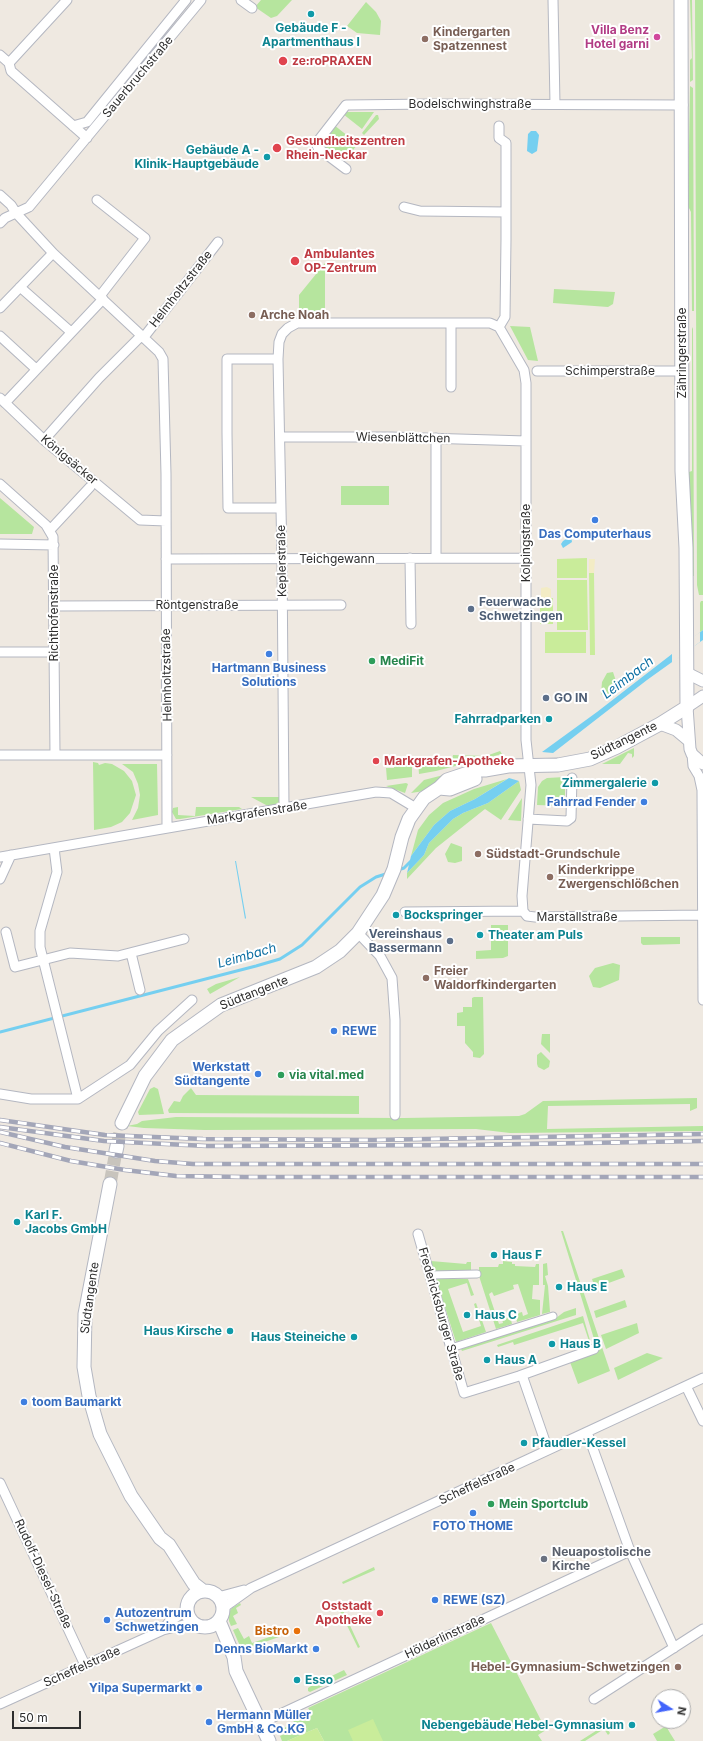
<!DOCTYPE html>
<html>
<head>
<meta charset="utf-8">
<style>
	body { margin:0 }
	#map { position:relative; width:703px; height:1741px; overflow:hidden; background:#efe9e1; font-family:Inter,sans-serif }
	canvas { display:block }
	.north { position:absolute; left:651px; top:1689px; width:40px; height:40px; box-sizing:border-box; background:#fff; border:1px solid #ababab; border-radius:50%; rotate:101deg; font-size:11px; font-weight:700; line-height:16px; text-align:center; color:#2e2e2e }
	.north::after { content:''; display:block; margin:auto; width:14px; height:18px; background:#4264fb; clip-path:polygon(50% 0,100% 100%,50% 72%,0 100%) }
	.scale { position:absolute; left:12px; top:1711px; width:69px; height:18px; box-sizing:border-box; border:2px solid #2e2e2e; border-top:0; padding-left:5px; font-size:12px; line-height:14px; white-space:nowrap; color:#2e2e2e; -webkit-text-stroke:3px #fff; paint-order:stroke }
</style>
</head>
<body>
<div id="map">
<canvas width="703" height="1741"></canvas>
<div class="north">N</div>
<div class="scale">50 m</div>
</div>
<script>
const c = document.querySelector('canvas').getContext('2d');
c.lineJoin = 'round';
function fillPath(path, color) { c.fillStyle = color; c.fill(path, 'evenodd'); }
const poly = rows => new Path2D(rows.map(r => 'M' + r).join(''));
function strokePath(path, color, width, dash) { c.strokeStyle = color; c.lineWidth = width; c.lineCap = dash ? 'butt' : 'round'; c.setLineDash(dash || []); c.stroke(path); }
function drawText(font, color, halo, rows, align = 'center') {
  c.font = font + ' Inter,sans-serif'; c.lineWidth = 4; c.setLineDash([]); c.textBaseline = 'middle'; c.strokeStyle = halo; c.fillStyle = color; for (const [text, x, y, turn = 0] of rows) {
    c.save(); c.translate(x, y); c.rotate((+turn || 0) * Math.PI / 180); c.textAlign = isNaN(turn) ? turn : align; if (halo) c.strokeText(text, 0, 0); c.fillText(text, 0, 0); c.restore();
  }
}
const green = poly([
	[261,0,292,0,277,16,271,18,255,7],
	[690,0,692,0,693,80,690,82,690,60,692,58],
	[695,0,703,0,703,595,699,595,697,585],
	[366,2,376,12,381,21,380,35,357,33,347,26],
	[690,86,693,88,694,311,692,311,691,212,688,206],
	[344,112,374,112,362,129,343,114],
	[376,115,378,115,379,119,364,135,362,133],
	[334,125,358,144,343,162,322,147,321,144],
	[325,263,325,314,299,314,299,295],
	[554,289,615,292,613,304,608,307,553,303],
	[510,326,530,327,538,361,528,360],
	[692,327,693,329,694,576,692,576,692,522,689,486,689,472,692,471],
	[341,486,389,486,389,505,341,505],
	[0,498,34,527,32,534,0,534],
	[701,601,703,601,703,630,700,632,700,603],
	[613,672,618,687,607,698,601,694,602,682,607,673],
	[634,748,634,756,632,758,632,754,628,753,620,764,602,764],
	[500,751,502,754,436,771,419,774,418,761,452,761,453,755,486,756],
	[93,762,98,763,99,765,105,763,112,764,124,771,132,781,136,795,130,813,122,822,111,827,94,830],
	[394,762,412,762,412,777,387,780,386,768,394,768],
	[122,764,157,764,158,815,132,820,138,808,140,795,138,784,133,772],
	[471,768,443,778,424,791,411,793,424,780],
	[565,777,565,806,537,805,538,787,542,781,547,778],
	[507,779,475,799,450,811,434,825,411,856,418,830,429,815,443,803,474,789],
	[519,781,521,790,501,820,485,809,436,848,407,879,407,873,424,855,429,843,453,819,463,813,488,803],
	[406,783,408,784,405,793,386,786],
	[251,797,280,797,280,801,273,806,266,805],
	[522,798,521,821,508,820],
	[178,807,178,815,195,816,196,807,239,807,242,809,180,819,176,819,172,812,173,808],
	[451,843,462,847,462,861,455,863,448,862,445,854],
	[491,925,508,925,508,956,503,958,476,959,476,951,491,950],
	[641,937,680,937,680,944,643,945,641,943],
	[613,963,620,965,619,980,600,988,593,987,589,976,595,968],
	[240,977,210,994,207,989,216,984],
	[474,997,483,997,484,1054,480,1058,473,1057,473,1052,465,1043,465,1026,457,1026,457,1013,463,1012,463,1007,472,1007,472,998],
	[542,1034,550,1034,550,1053,541,1044],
	[541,1052,550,1061,549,1067,544,1070,538,1067,537,1064,537,1055],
	[154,1087,158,1089,164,1114,139,1115,138,1112,150,1089],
	[191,1088,196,1095,359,1096,359,1114,169,1113,168,1110,174,1101,180,1102,183,1096],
	[697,1098,697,1108,690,1111,690,1104,548,1106,547,1129,703,1126,703,1131,510,1133,476,1129,204,1130,144,1128,127,1126,137,1124,142,1121,176,1117,404,1118,519,1116,525,1114,543,1101],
	[561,1231,563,1231,610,1371,578,1384,570,1362,598,1352],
	[431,1261,466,1264,467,1262,471,1262,471,1271,433,1271],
	[503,1261,512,1262,512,1264,515,1264,515,1266,535,1267,536,1264,539,1264,539,1285,533,1285,532,1299,540,1300,540,1315,517,1322,515,1314,522,1312,523,1316,528,1314,518,1284,513,1285,514,1289,494,1296,492,1292,489,1294,499,1324,503,1323,502,1319,510,1316,512,1324,496,1329,479,1276,479,1267,498,1267,499,1264,503,1264],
	[547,1263,548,1275,545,1276,548,1286,550,1312,542,1314,545,1285,543,1285,543,1264],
	[622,1269,625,1277,595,1288,592,1279],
	[436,1279,468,1279,474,1295,471,1296,467,1283,448,1289,463,1332,481,1326,474,1304,476,1303,486,1332,456,1342],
	[625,1300,627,1307,596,1318,594,1311],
	[576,1308,576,1315,462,1351,461,1349,556,1318,564,1312],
	[583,1316,592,1347,582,1350,581,1347,590,1344,583,1323,514,1345,513,1342,498,1347,497,1345],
	[637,1323,639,1333,606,1349,601,1335],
	[647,1353,663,1358,618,1380,614,1368],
	[374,1567,375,1570,343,1584,342,1582],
	[240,1603,241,1605,236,1608,238,1613,233,1616,237,1624,231,1626,229,1621,229,1612,232,1608],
	[340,1604,360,1647,358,1648,337,1605],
	[491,1623,546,1730,538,1735,542,1741,324,1741,317,1728,287,1741,282,1741,280,1736,284,1734,282,1729,294,1723,293,1719,310,1711,308,1708],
	[238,1628,244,1639,249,1636,252,1643,278,1634,279,1637,253,1646,244,1655,233,1630],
	[344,1670,347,1675,310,1692,308,1691,308,1688,311,1686],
	[601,1720,610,1733,608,1735,604,1729,585,1741,580,1741,602,1727,599,1721],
	[666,1726,670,1733,675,1741,657,1741,653,1734]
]);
const sand = poly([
	[589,559,595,559,594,573,589,573],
	[547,587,551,589,551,598,541,598,541,588]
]);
const pitch = poly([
	[587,558,587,578,557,578,557,559],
	[589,573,594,573,595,655,590,655],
	[557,580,587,580,588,630,557,630],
	[540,598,553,598,553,624,540,624],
	[545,632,586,632,586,653,545,653],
	[373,1719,383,1741,353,1741,348,1730],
	[317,1728,324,1741,287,1741]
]);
const water = poly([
	[531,131,536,131,539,135,537,151,532,154,527,151,528,134],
	[571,536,572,542,563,548,561,544,563,541],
	[703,630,703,640,700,642,647,680,553,753,542,752,597,712],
	[509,778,519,781,488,803,463,813,453,819,429,843,424,855,407,873,411,856,434,825,450,811,475,799],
	[235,861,236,861,246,918,245,919]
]);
const pier = poly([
	[700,632,700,642,672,663,672,652]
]);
const stream = poly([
	[398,870,404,868,411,861],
	[0,1032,256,966,280,959,302,945,360,887,376,877,389,873]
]);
const secondaryTunnel = poly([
	[117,1146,122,1123],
	[110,1184,116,1151]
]);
const pedestrian = poly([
	[429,1275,477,1274],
	[451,1348,553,1316]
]);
const minor = poly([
	[241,0,252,8],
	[553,0,555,104],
	[0,55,9,63,11,71,87,138],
	[9,63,67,0],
	[73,126,87,122,186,0],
	[346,169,318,148,317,145,318,141,346,105,431,104,683,105],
	[0,195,11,205,16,213,53,253,159,352,163,359,166,474,167,828],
	[97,200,145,238,100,296],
	[404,207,420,211,506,212],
	[0,223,5,218,29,207,201,0],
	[20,287,71,332],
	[0,308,53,253],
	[451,324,451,387],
	[499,327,505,317,506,239,506,143,499,138,499,126],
	[0,336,36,369],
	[144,337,218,242],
	[278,359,227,359,227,433,228,508,281,508],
	[537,371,683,371],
	[0,398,44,440,140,520,166,521],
	[5,403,103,299],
	[280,437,391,437,526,441],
	[436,438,436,558],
	[44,440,99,378,142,335],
	[0,484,46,525,53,537,55,755],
	[50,530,90,487],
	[0,544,54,545],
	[410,558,411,624],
	[166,559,526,558],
	[54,606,341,605],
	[0,652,54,652],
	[692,754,693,766,699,776,702,790,703,1000],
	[0,755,167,755],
	[284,808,282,559,278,359,279,342,282,334,288,328,297,323,490,323,499,327,524,370,526,383,526,740,531,785,522,896,523,911],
	[528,819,567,821,571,818,572,778],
	[54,848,57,872,40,931,40,947,78,1099],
	[0,857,376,792,391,793,416,808],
	[0,879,11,855],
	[523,911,527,916,535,917,703,915],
	[405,912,523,911],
	[6,932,15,967,70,953,118,956,184,939],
	[358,933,380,956,392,978,395,1020,395,1115],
	[131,953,140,990],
	[0,1094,31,1099,78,1099,130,1065,158,1031,192,1000],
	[418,1234,464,1393,519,1376,594,1349],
	[522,1375,548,1450],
	[686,1386,703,1421],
	[587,1432,630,1551,674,1648],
	[0,1483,85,1665],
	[218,1597,244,1590],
	[223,1608,251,1588,703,1378],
	[163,1630,192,1623],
	[594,1699,703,1629],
	[0,1704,163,1630,169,1622,187,1610],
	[261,1723,630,1551]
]);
const tertiary = poly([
	[687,673,703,681],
	[703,696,687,707,690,749,692,754,703,764],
	[660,724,676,730,688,740]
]);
const secondary = poly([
	[439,788,450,789,475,779],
	[122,1123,145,1076,172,1040,221,1005,316,967,340,951,358,933,383,895,394,869,402,837,409,819,424,798,439,788,447,780,477,770,485,770,508,766,558,765,590,759,617,747,660,724,687,707,686,548,682,471,681,0],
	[116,1151,117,1146],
	[110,1184,85,1314,84,1367,89,1396,100,1434,131,1496,160,1538,169,1545,194,1584,203,1591],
	'187 1609a18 18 0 1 1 36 0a18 18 0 1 1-36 0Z',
	[219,1621,234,1657,236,1671,269,1741]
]);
const rail = poly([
	[0,1120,105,1135,203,1139,373,1140,703,1134],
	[0,1127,104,1141,207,1146,467,1145,703,1141],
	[0,1132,65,1147,155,1161,193,1164,703,1164],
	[0,1143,71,1161,125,1170,176,1176,245,1177,703,1177]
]);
const markers = [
	[311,14,4,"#0f9aa8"],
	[657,37,4,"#d1479c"],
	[425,39,4,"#8d6e63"],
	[283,61,5,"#e0444e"],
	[277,148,5,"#e0444e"],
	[267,157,4,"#0f9aa8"],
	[295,261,5,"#e0444e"],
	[252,315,4,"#8d6e63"],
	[595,520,4,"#3f7fe0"],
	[471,609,4,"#5c6f8a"],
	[269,654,4,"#3f7fe0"],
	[372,661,4,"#2e9e5b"],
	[546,698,4,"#5c6f8a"],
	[549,719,4,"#0f9aa8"],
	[376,761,4,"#e0444e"],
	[655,783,4,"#0f9aa8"],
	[644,802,4,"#3f7fe0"],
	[478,854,4,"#8d6e63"],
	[550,877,4,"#8d6e63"],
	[396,915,4,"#0f9aa8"],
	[480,935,4,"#0f9aa8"],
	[450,941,4,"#5c6f8a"],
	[426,978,4,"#8d6e63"],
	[334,1031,4,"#3f7fe0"],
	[258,1074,4,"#3f7fe0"],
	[281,1075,4,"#2e9e5b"],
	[17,1222,4,"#0f9aa8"],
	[494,1255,4,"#0f9aa8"],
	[559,1287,4,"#0f9aa8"],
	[467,1315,4,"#0f9aa8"],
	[230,1331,4,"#0f9aa8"],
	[354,1337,4,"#0f9aa8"],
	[552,1344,4,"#0f9aa8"],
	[487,1360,4,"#0f9aa8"],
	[24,1402,4,"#3f7fe0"],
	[524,1443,4,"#0f9aa8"],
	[491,1504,4,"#2e9e5b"],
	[473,1513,4,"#3f7fe0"],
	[544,1559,4,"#6b7280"],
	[435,1600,4,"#3f7fe0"],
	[380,1613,4,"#e0444e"],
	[107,1620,4,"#3f7fe0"],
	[297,1631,4,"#e8710a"],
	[316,1649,4,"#3f7fe0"],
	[678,1667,4,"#8d6e63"],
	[297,1680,4,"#0f9aa8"],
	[199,1688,4,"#3f7fe0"],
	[209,1722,4,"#3f7fe0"],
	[632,1725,4,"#0f9aa8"]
];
const cultureNames = [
	["Gebäude F -",311,28,"center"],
	["Apartmenthaus I",311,42,"center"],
	["Gebäude A -",259,150,"right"],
	["Klinik-Hauptgebäude",259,164,"right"],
	["Fahrradparken",541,719,"right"],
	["Zimmergalerie",647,783,"right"],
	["Bockspringer",404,915],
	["Theater am Puls",488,935],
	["Karl F.",25,1215],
	["Jacobs GmbH",25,1229],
	["Haus F",502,1255],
	["Haus E",567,1287],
	["Haus C",475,1315],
	["Haus Kirsche",222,1331,"right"],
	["Haus Steineiche",346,1337,"right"],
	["Haus B",560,1344],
	["Haus A",495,1360],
	["Pfaudler-Kessel",532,1443],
	["Esso",305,1680],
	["Nebengebäude Hebel-Gymnasium",624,1725,"right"]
];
const hotelNames = [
	["Villa Benz",649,30],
	["Hotel garni",649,44]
];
const educationNames = [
	["Kindergarten",433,32],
	["Spatzennest",433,46],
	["Arche Noah",260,315],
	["Südstadt-Grundschule",486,854],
	["Kinderkrippe",558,870],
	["Zwergenschlößchen",558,884],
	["Freier",434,971],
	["Waldorfkindergarten",434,985],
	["Hebel-Gymnasium-Schwetzingen",670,1667,"right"]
];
const healthNames = [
	["ze:roPRAXEN",292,61],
	["Gesundheitszentren",286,141],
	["Rhein-Neckar",286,155],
	["Ambulantes",304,254],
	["OP-Zentrum",304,268],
	["Markgrafen-Apotheke",384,761],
	["Oststadt",372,1606,"right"],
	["Apotheke",372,1620,"right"]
];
const streetNames = [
	["Sauerbruchstraße",138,77,-50],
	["Bodelschwinghstraße",470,104],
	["Helmholtzstraße",181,289,-52],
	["Zähringerstraße",682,353,-90],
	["Schimperstraße",610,371],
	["Wiesenblättchen",403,438,1],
	["Königsäcker",69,460,40],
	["Kolpingstraße",526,543,-90],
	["Teichgewann",337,559],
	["Keplerstraße",282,561,-91],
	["Röntgenstraße",197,605],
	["Richthofenstraße",54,613,-90],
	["Helmholtzstraße",167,675,-91],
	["Südtangente",624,741,-26],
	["Markgrafenstraße",257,813,-9],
	["Marstallstraße",577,917],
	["Südtangente",254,993,-22],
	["Südtangente",90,1298,-82],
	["Fredericksburger Straße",441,1314,74],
	["Scheffelstraße",477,1484,-25],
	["Rudolf-Diesel-Straße",43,1574,65],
	["Hölderlinstraße",445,1637,-25],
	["Scheffelstraße",82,1667,-24]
];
const shopNames = [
	["Das Computerhaus",595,534,"center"],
	["Hartmann Business",269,668,"center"],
	["Solutions",269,682,"center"],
	["Fahrrad Fender",636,802,"right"],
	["REWE",342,1031],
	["Werkstatt",250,1067,"right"],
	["Südtangente",250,1081,"right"],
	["toom Baumarkt",32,1402],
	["FOTO THOME",473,1526,"center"],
	["REWE (SZ)",443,1600],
	["Autozentrum",115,1613],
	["Schwetzingen",115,1627],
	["Denns BioMarkt",308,1649,"right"],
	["Yilpa Supermarkt",191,1688,"right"],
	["Hermann Müller",217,1715],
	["GmbH & Co.KG",217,1729]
];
const serviceNames = [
	["Feuerwache",479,602],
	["Schwetzingen",479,616],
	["GO IN",554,698],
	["Vereinshaus",442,934,"right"],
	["Bassermann",442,948,"right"]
];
const leisureNames = [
	["MediFit",380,661],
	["via vital.med",289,1075],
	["Mein Sportclub",499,1504]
];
const worshipNames = [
	["Neuapostolische",552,1552],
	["Kirche",552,1566]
];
const foodNames = [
	["Bistro",289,1631]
];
const waterNames = [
	["Leimbach",628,678,-37],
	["Leimbach",247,956,-16]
];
fillPath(green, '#b6e59e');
fillPath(sand, '#f3ecc5');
fillPath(pitch, '#c9ec9a');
fillPath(water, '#75cff0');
fillPath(pier, '#efe9e1');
strokePath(stream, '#75cff0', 3);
strokePath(secondaryTunnel, '#c8c4bd', 13, [13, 6]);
strokePath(pedestrian, '#b4b7c1', 9);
strokePath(minor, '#b4b7c1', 11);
strokePath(tertiary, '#b4b7c1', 13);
strokePath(secondary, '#b4b7c1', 15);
strokePath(pedestrian, '#fff', 7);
strokePath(minor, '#fff', 9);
strokePath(tertiary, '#fff', 11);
strokePath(secondary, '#fff', 13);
strokePath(rail, '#a3a6b8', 4.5);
strokePath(rail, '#fff', 3, [9]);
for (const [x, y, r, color] of markers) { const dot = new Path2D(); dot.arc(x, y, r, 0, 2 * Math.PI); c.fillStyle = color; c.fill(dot); strokePath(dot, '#fff', 1.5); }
drawText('bold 12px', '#0d838f', '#fff', cultureNames, 'left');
drawText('bold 12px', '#b23c85', '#fff', hotelNames, 'right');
drawText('bold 12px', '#785e54', '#fff', educationNames, 'left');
drawText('bold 12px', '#be3a42', '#fff', healthNames, 'left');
drawText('12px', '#2e2e2e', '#fff', streetNames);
drawText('bold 12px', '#366cbe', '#fff', shopNames, 'left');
drawText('bold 12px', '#4e5e75', '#fff', serviceNames, 'left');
drawText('bold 12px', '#27864d', '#fff', leisureNames, 'left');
drawText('bold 12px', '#5b616d', '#fff', worshipNames, 'left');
drawText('bold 12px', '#c56008', '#fff', foodNames, 'right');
drawText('italic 13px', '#0d6fa3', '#fff', waterNames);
</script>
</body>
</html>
